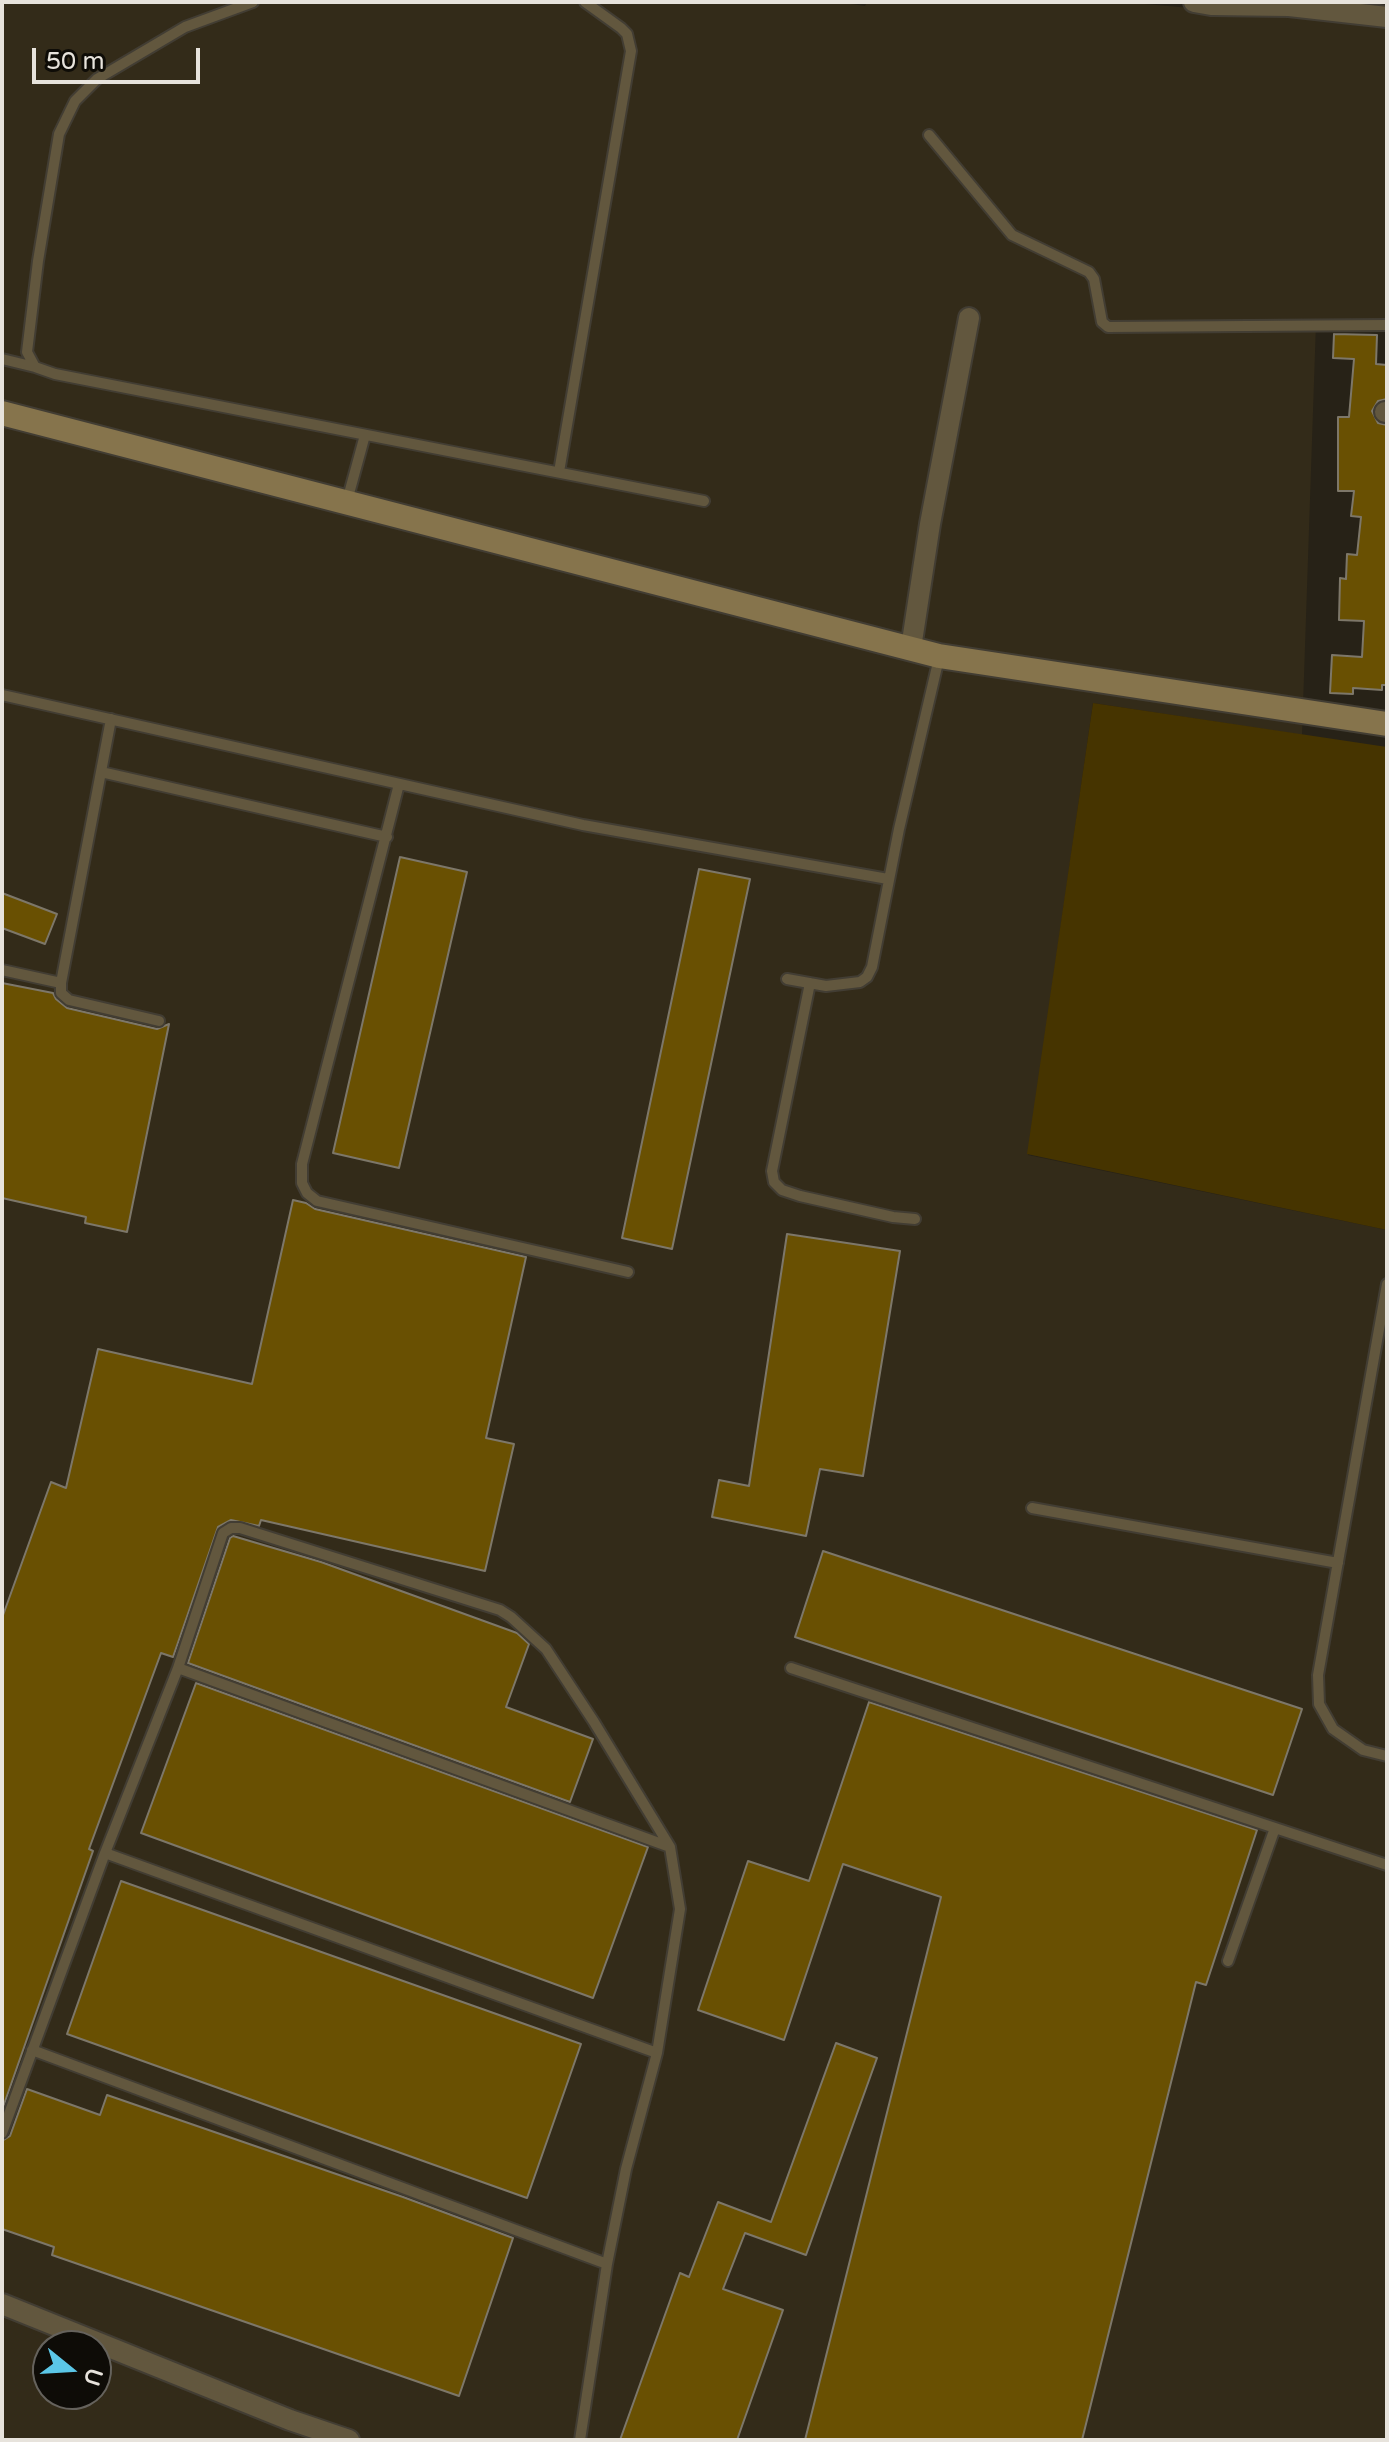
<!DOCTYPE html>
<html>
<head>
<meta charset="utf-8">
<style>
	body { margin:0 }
	#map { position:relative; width:1389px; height:2442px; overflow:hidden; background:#272217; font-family:"Varela Round",sans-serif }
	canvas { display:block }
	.frame { position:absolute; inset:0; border:4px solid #e7e3dc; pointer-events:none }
	.north { position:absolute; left:32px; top:2330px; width:80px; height:80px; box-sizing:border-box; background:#0e0c07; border:2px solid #65625c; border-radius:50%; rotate:108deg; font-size:22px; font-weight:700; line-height:32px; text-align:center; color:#e7e3dc }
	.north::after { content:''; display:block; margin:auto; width:28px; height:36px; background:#5bc7e7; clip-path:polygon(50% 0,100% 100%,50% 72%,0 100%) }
	.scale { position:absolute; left:32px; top:48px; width:168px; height:36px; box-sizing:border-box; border:4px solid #e7e3dc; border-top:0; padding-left:10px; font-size:24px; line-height:28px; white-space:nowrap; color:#e7e3dc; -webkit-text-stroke:6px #0e0c07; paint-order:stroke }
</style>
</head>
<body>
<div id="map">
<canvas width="1389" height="2442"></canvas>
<div class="frame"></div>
<div class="north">U</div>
<div class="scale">50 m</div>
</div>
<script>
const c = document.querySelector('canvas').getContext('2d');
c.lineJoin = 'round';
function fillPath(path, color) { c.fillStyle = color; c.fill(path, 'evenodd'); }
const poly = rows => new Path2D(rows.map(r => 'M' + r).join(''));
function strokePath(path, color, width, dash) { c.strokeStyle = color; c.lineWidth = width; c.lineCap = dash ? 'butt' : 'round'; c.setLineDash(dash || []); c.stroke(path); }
const built = poly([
	[2,2,838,2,865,6,867,2,1122,2,1387,25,1387,323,1316,323,1302,735,1093,703,1028,1155,1387,1230,1387,2440,2,2440],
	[48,2346,96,2346,96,2394,48,2394]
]);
const green = poly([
	[1093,703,1387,747,1387,1230,1027,1154]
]);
const building = poly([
	[1334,334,1377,335,1376,364,1387,365,1387,399,1378,401,1372,411,1378,423,1387,425,1387,685,1382,685,1382,690,1353,688,1353,694,1330,693,1332,655,1362,657,1364,621,1339,620,1340,578,1346,579,1347,554,1357,555,1361,517,1351,516,1354,491,1338,491,1338,417,1349,417,1354,359,1333,358,1334,334],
	[400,857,467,872,399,1168,333,1153,400,857],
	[699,869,750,879,672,1249,622,1238,699,869],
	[2,893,57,914,45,944,2,928,2,893],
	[2,983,53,993,56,999,67,1008,157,1029,169,1024,127,1232,85,1223,86,1217,2,1198,2,983],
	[293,1200,306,1203,315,1209,526,1257,486,1438,514,1444,485,1571,261,1520,259,1526,231,1520,218,1527,173,1657,161,1653,89,1849,93,1851,2,2110,2,1618,51,1482,66,1488,98,1349,252,1384,293,1200],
	[787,1234,900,1251,863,1476,820,1469,806,1536,712,1517,719,1480,749,1486,787,1234],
	[233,1536,321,1562,517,1633,529,1644,506,1707,593,1739,570,1802,188,1663,230,1538,233,1536],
	[823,1551,1302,1709,1273,1795,795,1637,823,1551],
	[196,1683,648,1847,593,1998,141,1833,196,1683],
	[869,1702,1257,1830,1206,1985,1196,1982,1082,2440,805,2440,941,1897,843,1864,784,2040,698,2010,748,1861,809,1881,869,1702],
	[121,1881,581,2044,527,2198,67,2034,121,1881],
	[836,2043,877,2058,806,2255,745,2233,723,2289,783,2310,737,2440,620,2440,680,2273,689,2277,718,2202,771,2222,836,2043],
	[27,2089,100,2115,107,2095,403,2197,513,2238,459,2396,52,2255,54,2247,2,2229,2,2141,10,2136,27,2089]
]);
const lane = poly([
	[253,2,185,27,97,79,75,101,59,134,38,261,27,352,35,367,55,374,704,501],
	[929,135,1012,235,1089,272,1094,279,1102,322,1108,327,1387,325],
	[2,359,35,367],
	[559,472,631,51,627,34,621,28,585,2],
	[347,501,365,435],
	[2,695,583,825,888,879],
	[111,719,61,983,61,993,69,1000,159,1021],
	[101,772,387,837],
	[399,784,302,1164,302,1183,307,1193,317,1201,628,1272],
	[2,970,61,983],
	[787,979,826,986,860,982,867,977,872,967,899,829,939,658],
	[810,983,772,1171,774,1182,782,1190,800,1196,893,1217,915,1219],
	[1387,1284,1318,1675,1319,1704,1333,1729,1363,1750,1387,1756],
	[1032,1508,1338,1563],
	[178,1668,670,1847],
	[791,1668,1387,1865],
	[105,1853,657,2053],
	[1228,1961,1275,1828],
	[32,2050,607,2264],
	[2,2133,105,1853,178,1668,223,1533,231,1528,240,1528,500,1610,511,1617,546,1649,594,1722,670,1847,680,1909,657,2053,626,2169,607,2264,580,2440]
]);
const street = poly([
	[1194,2,1211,5,1289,6,1387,17],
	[1385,412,1387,412],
	[911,648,930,524,969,318],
	[2,2304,290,2420,349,2440]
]);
const secondary = poly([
	[2,413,939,656,1387,724]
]);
fillPath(built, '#332b19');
fillPath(green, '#463400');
fillPath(building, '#695002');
strokePath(building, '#7d7769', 2);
strokePath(lane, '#423d33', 14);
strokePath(street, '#423d33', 24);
strokePath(secondary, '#423d33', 28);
strokePath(lane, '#62573e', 10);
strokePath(street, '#62573e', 20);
strokePath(secondary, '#86744c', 24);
</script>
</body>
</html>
